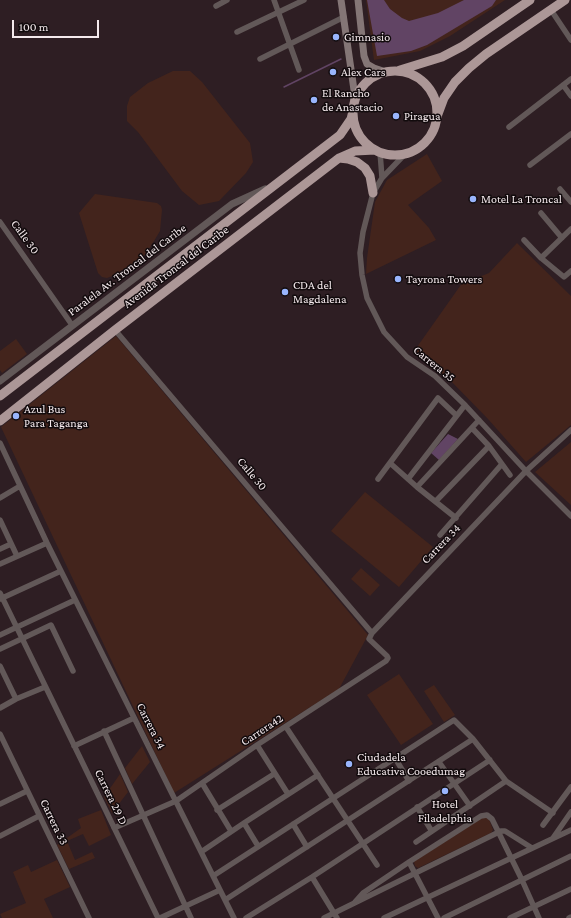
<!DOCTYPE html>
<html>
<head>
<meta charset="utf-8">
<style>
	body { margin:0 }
	#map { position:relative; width:571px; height:918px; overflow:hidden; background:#2e1e23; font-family:"Crimson Pro",serif }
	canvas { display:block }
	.scale { position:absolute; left:12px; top:20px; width:87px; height:18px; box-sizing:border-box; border:2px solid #f4e9ec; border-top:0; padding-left:5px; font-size:12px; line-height:14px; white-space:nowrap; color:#f4e9ec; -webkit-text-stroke:3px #120b0d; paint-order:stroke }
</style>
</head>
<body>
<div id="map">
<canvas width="571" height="918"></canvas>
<div class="scale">100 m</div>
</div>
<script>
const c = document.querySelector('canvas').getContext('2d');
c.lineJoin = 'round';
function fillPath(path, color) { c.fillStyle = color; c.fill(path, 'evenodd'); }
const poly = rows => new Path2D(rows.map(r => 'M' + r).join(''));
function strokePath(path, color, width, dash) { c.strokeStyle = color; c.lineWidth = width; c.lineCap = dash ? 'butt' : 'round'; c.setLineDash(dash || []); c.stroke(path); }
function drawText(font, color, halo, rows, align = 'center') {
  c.font = font + ' "Crimson Pro",serif'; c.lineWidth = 3; c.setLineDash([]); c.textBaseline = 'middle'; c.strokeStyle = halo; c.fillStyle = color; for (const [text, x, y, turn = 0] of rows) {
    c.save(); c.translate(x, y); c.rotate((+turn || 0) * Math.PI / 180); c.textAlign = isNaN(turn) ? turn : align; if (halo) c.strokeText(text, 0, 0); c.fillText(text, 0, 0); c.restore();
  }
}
const green = poly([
	[366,0,505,0,450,36,420,51,374,60],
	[173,71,190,71,202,82,250,143,253,162,246,173,219,201,199,205,182,191,138,132,127,121,127,106,130,97,148,83],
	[427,154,442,181,408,205,429,228,436,240,366,274,367,258,375,202,387,180],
	[95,194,157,203,161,206,162,210,160,231,154,241,142,259,123,272,107,278,102,277,98,273,79,213],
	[517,243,571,296,571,425,526,462,488,419,449,379,414,354,417,347,465,279,474,279,489,273],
	[116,336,368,635,339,689,174,793,1,427],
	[16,339,27,354,2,373,0,370,0,351],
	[571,442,571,505,535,472],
	[365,492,433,547,399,587,331,531],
	[361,568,380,585,370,596,351,579],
	[399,674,433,724,401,745,367,695],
	[434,685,455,715,444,722,424,691],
	[142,746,150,762,132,784,125,768],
	[120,774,128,792,112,813,104,797],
	[101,810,111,835,89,846,83,834,67,841,75,860,92,852,95,858,69,869,57,845,81,828,78,819],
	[484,817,489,819,493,830,491,833,418,868,415,866,414,862,416,860],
	[57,860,70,887,44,899,53,918,2,918,0,914,26,903,13,872,28,865,31,872]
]);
const water = poly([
	[367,0,384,0,390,9,402,18,409,21,438,13,464,0,496,0,492,6,427,45,411,51,377,56],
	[448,434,458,439,439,460,431,453]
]);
const stream = poly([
	[284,87,341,59]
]);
const minor = poly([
	[274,0,299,70],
	[216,6,227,0],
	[551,10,571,40],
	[237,32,304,0],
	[260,59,344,17],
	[563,85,571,96],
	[509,127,571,79],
	[380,152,382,178],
	[406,153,382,178,373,193,363,232,360,253,362,275,367,298,384,332,407,357,435,376,465,405,526,471,571,516],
	[530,165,571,134],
	[560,189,571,202],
	[541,213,562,238],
	[0,222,72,325],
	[524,240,541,258,564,277,571,271],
	[541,258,571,229],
	[115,330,372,633],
	[472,428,489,446,510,475],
	[0,443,47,543,234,918],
	[390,463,417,487,456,518],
	[378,479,438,398,456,415],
	[408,479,465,405],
	[417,487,479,420],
	[0,498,20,486],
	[436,501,489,446],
	[0,520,17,556],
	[440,535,502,464],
	[0,549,11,544],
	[0,564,47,543],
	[0,593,158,918],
	[0,599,61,571],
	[0,635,75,600],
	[0,649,51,625,73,671],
	[0,666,16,699],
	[0,708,16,699,45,687],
	[286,727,377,865],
	[104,731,191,918],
	[0,734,89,918],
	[257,745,288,794],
	[74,746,134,718],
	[395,758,409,781],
	[439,762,470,806],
	[202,783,231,831],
	[0,804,27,791],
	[417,807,431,830],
	[217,810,274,774],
	[244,823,258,846],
	[293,824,307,847],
	[543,825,571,787],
	[114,828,176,801,257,745,386,661,388,658,387,656,369,639,372,633,526,471,571,430],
	[0,836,39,816],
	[553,838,571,812],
	[416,842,506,781],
	[201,852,244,823,318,775],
	[409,862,438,918],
	[213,876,454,720,473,739,506,781,553,813],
	[312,877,337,918],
	[225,900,473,739],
	[355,902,363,893,409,862,481,816,487,815,492,819,522,880,539,918],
	[160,918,220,890],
	[246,918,312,877,490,760],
	[324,918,501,831,505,831,532,848],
	[384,918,571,830],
	[444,918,571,856],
	[510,918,571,889],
	[569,918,571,917]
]);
const tertiary = poly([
	[0,381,232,204,265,189]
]);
const secondary = poly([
	[341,0,354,90,354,103],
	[358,0,364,56,367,64,374,68,386,72]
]);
const trunk = poly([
	[400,70,442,57,463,46,530,0],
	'353 113a42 42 0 1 1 84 0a42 42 0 1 1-84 0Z',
	[438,114,444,98,455,82,469,68,486,54,565,0],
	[339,158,348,159,357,162,365,168,370,176,373,193],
	[0,396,340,135,351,119,353,111],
	[0,421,115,330,339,158,355,151,375,150]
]);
const markers = [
	[336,37,4,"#99b5fd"],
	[333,72,4,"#99b5fd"],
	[314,100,4,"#99b5fd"],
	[396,116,4,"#99b5fd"],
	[473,199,4,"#99b5fd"],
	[398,279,4,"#99b5fd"],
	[285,292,4,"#99b5fd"],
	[16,416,4,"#99b5fd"],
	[349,764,4,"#99b5fd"],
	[445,791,4,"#99b5fd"]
];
const poiNames = [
	["Gimnasio",344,37],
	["Alex Cars",341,72],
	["El Rancho",322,93],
	["de Anastacio",322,107],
	["Piragua",404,116],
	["Motel La Troncal",481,199],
	["Tayrona Towers",406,279],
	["CDA del",293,285],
	["Magdalena",293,299],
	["Azul Bus",24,409],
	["Para Taganga",24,423],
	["Ciudadela",357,757],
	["Educativa Cooedumag",357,771],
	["Hotel",445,804,"center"],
	["Filadelphia",445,818,"center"]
];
const streetNames = [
	["Calle 30",25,237,54],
	["Avenida Troncal del Caribe",176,267,-37],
	["Paralela Av. Troncal del Caribe",127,270,-37],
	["Carrera 35",434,364,39],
	["Calle 30",252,474,50],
	["Carrera 34",441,544,-46],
	["Carrera 34",151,726,63],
	["Carrera42",262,730,-33],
	["Carrera 29 D",111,797,64],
	["Carrera 33",54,822,64]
];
fillPath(green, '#43241c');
fillPath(water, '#614464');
strokePath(stream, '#614464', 1.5);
strokePath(minor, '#625858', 5.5);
strokePath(tertiary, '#625858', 7);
strokePath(secondary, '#847676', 7);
strokePath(trunk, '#ac9797', 9);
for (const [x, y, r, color] of markers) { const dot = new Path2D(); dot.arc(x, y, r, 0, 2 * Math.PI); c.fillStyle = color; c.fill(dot); strokePath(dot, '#120b0d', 1.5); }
drawText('12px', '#f4e9ec', '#120b0d', poiNames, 'left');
drawText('12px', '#f4e9ec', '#120b0d', streetNames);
</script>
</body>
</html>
